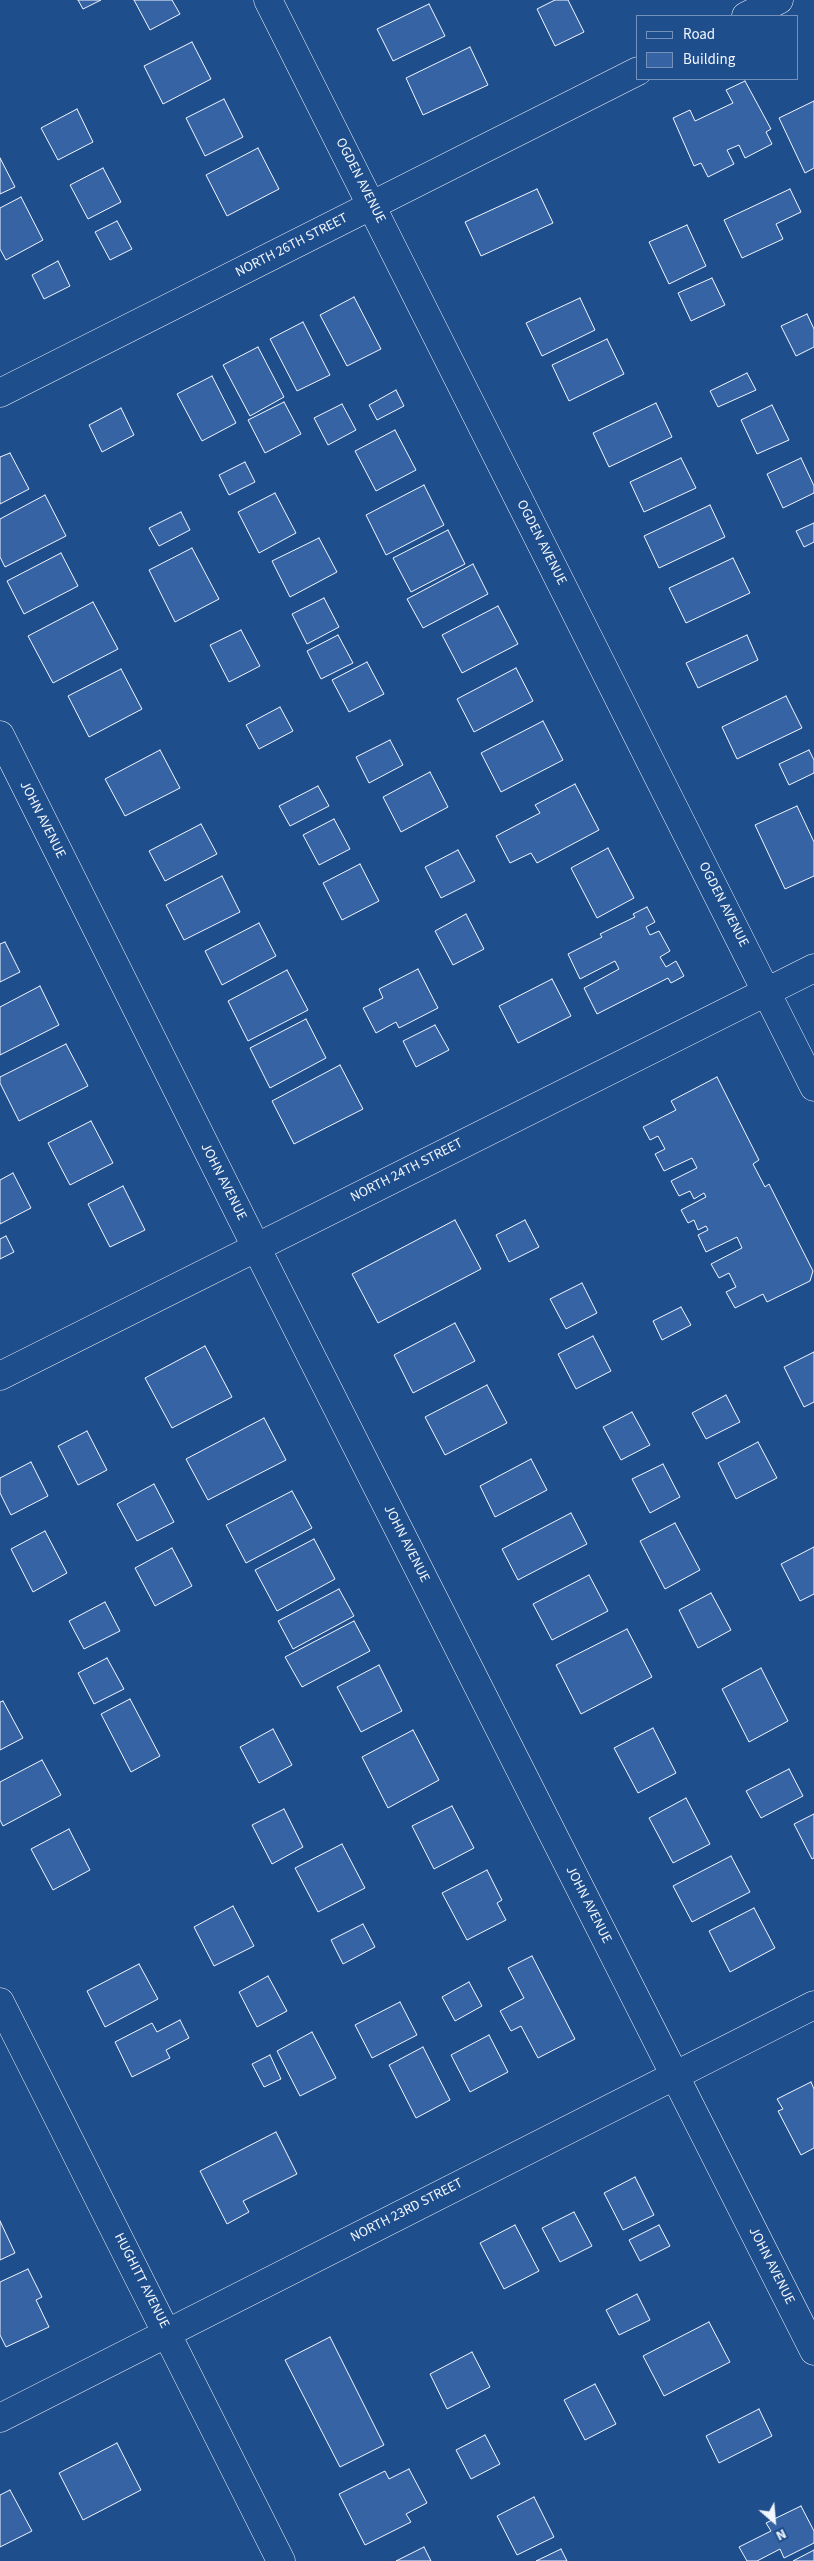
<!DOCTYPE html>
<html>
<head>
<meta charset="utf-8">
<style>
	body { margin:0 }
	#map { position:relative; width:814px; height:2561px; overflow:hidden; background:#1f4e8c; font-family:"Source Sans 3",sans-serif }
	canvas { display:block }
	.legend { position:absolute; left:636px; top:15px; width:162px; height:65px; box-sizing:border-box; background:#1f4e8c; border:1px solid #7391ba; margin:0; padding:6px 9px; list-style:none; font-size:15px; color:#f2f6ff }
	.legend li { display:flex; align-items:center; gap:10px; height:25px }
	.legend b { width:25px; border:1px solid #7391ba }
	.north { position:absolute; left:749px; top:2496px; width:50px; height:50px; -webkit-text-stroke:4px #1f4e8c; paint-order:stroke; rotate:153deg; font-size:14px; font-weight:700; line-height:20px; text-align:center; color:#f2f6ff }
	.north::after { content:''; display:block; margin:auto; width:18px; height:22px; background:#f2f6ff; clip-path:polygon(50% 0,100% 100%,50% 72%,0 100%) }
</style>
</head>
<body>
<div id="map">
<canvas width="814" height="2561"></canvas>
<ul class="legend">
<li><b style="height:6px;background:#1f4e8c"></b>Road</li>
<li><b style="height:14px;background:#3563a3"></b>Building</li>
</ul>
<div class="north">N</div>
</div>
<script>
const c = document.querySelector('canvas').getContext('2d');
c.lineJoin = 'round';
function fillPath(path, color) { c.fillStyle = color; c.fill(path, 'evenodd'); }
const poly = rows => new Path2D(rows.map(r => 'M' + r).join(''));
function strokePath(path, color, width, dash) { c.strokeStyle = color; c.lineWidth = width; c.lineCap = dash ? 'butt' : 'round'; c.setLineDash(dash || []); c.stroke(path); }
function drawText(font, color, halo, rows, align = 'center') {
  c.font = font + ' "Source Sans 3",sans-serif'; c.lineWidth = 4; c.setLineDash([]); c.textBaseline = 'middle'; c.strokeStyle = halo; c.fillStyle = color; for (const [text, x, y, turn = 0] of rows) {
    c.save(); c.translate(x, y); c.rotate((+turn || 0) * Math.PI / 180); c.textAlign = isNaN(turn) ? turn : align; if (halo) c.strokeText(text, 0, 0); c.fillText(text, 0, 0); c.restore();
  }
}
const building = poly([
	[78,0,101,0,83,9,78,0],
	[134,0,172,0,180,14,150,30,134,0],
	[555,0,568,0,584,32,555,46,537,9,555,0],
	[429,4,445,36,393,61,377,29,429,4],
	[192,42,211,79,163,104,144,66,192,42],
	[470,47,488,85,423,115,406,78,470,47],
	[745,81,771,129,766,132,772,144,745,158,739,145,727,150,734,164,708,177,701,163,694,166,673,118,690,110,695,121,733,103,726,90,745,81],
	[224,99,243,137,205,156,186,118,224,99],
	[814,101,814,168,805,173,779,118,814,101],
	[77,109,93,142,58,160,41,128,77,109],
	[258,148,279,189,227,216,206,175,258,148],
	[0,158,15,187,0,194,0,158],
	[103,168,121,202,88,219,70,185,103,168],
	[537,189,553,223,481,256,465,222,537,189],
	[790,189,801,212,776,224,783,239,742,258,724,220,790,189],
	[21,197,43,240,6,260,0,249,0,208,21,197],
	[117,221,132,249,110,260,95,232,117,221],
	[687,225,706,266,669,284,649,242,687,225],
	[58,261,70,286,44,299,32,275,58,261],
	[712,278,725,305,691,321,678,293,712,278],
	[354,297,381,349,347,366,320,315,354,297],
	[580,298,595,330,542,356,526,323,580,298],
	[807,314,814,329,814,347,796,356,781,326,807,314],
	[303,322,330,375,297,391,270,339,303,322],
	[607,339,624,374,569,401,552,365,607,339],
	[258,347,284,397,250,416,223,365,258,347],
	[747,373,756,390,718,407,710,391,747,373],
	[212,376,236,423,202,441,177,394,212,376],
	[396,390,404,406,377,420,369,405,396,390],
	[284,402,301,434,265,453,248,420,284,402],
	[656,403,672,437,609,467,593,433,656,403],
	[342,404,356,430,328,445,314,418,342,404],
	[772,405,789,440,757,454,741,420,772,405],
	[121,408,134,435,102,452,89,425,121,408],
	[395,430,416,470,376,491,355,451,395,430],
	[10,453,29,489,0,504,0,457,10,453],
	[681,458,696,488,644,512,630,482,681,458],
	[801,458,814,486,814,493,783,508,767,474,801,458],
	[245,462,255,482,229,495,219,475,245,462],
	[424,485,444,525,386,555,366,515,424,485],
	[275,493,296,533,259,553,238,512,275,493],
	[45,495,66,536,5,567,0,557,0,519,45,495],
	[710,505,725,537,659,568,644,536,710,505],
	[181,512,190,530,159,546,149,528,181,512],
	[814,523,814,542,804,547,796,531,814,523],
	[448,530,465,564,411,592,393,558,448,530],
	[319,538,337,572,290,597,272,561,319,538],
	[192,548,219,599,175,622,149,570,192,548],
	[61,553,78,586,24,614,7,581,61,553],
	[733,558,750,593,686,623,669,588,733,558],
	[473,564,488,594,423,628,407,599,473,564],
	[324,598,339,627,307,644,292,614,324,598],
	[93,602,118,649,53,683,28,636,93,602],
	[498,606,518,644,462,673,442,635,498,606],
	[241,630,260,666,229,682,210,645,241,630],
	[338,635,353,663,321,679,307,651,338,635],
	[747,635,758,660,698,688,686,663,747,635],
	[367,662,384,694,349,712,332,680,367,662],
	[516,668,533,701,474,732,457,699,516,668],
	[121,669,142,709,89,737,68,696,121,669],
	[786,696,802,728,737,759,722,727,786,696],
	[280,707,293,731,259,749,246,725,280,707],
	[543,721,563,760,501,792,481,753,543,721],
	[390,740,403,765,369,783,356,757,390,740],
	[160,750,180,788,125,816,105,779,160,750],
	[809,750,814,760,814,773,789,785,779,764,809,750],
	[430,772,448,807,401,832,383,797,430,772],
	[575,784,599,830,537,863,531,853,510,863,496,836,540,813,535,805,575,784],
	[318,786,329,806,290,826,279,806,318,786],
	[797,806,814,842,814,876,785,889,755,825,797,806],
	[334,819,350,849,319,865,303,835,334,819],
	[201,824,217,854,165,881,149,851,201,824],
	[608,848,634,898,597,918,571,868,608,848],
	[458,850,475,881,441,898,425,867,458,850],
	[360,864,379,901,342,920,323,883,360,864],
	[222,876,240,912,184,940,166,905,222,876],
	[647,907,655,922,646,927,650,935,659,931,670,951,660,957,666,967,676,961,684,976,671,983,668,978,597,1014,584,988,619,969,615,961,580,979,568,954,602,937,600,934,635,917,633,914,647,907],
	[466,914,484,949,453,965,435,931,466,914],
	[259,923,276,956,222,985,205,951,259,923],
	[5,942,20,972,0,982,0,944,5,942],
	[418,969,438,1008,399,1028,396,1022,376,1033,363,1008,383,998,379,989,418,969],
	[287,970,308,1010,248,1041,228,1001,287,970],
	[552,979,571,1016,518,1043,499,1006,552,979],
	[40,986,59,1025,0,1055,0,1007,40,986],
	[306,1019,326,1058,270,1088,250,1048,306,1019],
	[435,1025,449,1050,416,1067,403,1041,435,1025],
	[66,1044,88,1086,19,1121,0,1083,0,1077,66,1044],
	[340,1065,363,1109,294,1144,272,1101,340,1065],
	[717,1077,759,1160,753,1164,765,1187,769,1184,813,1271,810,1281,767,1302,763,1294,735,1308,726,1292,736,1287,729,1273,719,1278,711,1264,742,1248,737,1237,706,1252,698,1235,708,1230,706,1226,698,1230,694,1220,688,1223,681,1210,706,1197,704,1193,694,1199,690,1191,679,1196,671,1181,697,1168,692,1158,664,1171,655,1154,665,1149,658,1136,650,1140,643,1127,676,1110,671,1101,717,1077],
	[91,1121,113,1163,70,1185,48,1143,91,1121],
	[13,1173,31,1208,0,1224,0,1180,13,1173],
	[123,1186,145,1230,110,1247,88,1204,123,1186],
	[455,1220,481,1269,378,1323,352,1274,455,1220],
	[525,1220,539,1247,509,1262,496,1235,525,1220],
	[6,1236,14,1252,0,1259,0,1239,6,1236],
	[582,1283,597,1313,566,1329,550,1299,582,1283],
	[681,1307,691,1325,662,1340,653,1321,681,1307],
	[455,1323,475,1361,413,1393,394,1355,455,1323],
	[593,1336,611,1371,576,1389,558,1354,593,1336],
	[205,1346,232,1397,172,1428,145,1378,205,1346],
	[814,1352,814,1402,804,1407,784,1367,814,1352],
	[487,1385,507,1423,445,1455,425,1417,487,1385],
	[726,1395,740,1422,706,1439,692,1413,726,1395],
	[632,1412,650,1445,621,1460,603,1427,632,1412],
	[264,1418,286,1460,208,1500,186,1459,264,1418],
	[87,1431,107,1470,78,1485,58,1446,87,1431],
	[758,1442,777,1478,736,1499,718,1463,758,1442],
	[531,1459,547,1490,495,1517,480,1486,531,1459],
	[31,1462,48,1496,11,1515,0,1493,0,1478,31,1462],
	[663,1464,680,1497,650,1513,632,1479,663,1464],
	[154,1484,174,1522,137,1541,117,1504,154,1484],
	[292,1491,312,1528,246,1563,226,1525,292,1491],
	[571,1513,587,1544,518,1580,502,1549,571,1513],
	[675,1523,700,1570,665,1589,640,1541,675,1523],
	[45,1531,67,1573,33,1592,11,1549,45,1531],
	[314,1539,335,1579,277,1611,255,1570,314,1539],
	[814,1547,814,1594,800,1601,781,1564,814,1547],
	[172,1548,192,1586,155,1606,135,1568,172,1548],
	[589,1575,608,1611,552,1640,533,1604,589,1575],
	[339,1589,354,1616,293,1649,278,1621,339,1589],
	[711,1593,731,1630,698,1648,679,1610,711,1593],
	[105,1602,120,1631,84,1649,69,1621,105,1602],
	[354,1621,370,1651,302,1687,285,1657,354,1621],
	[627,1629,652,1677,581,1714,556,1665,627,1629],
	[107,1658,124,1689,94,1704,78,1673,107,1658],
	[379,1665,402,1711,361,1732,337,1687,379,1665],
	[761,1668,788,1721,749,1742,722,1689,761,1668],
	[130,1699,160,1756,131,1772,101,1714,130,1699],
	[3,1701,23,1738,0,1750,0,1702,3,1701],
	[653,1728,676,1773,638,1793,614,1748,653,1728],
	[273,1729,292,1765,259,1783,240,1747,273,1729],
	[413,1730,439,1780,388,1808,362,1757,413,1730],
	[42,1760,61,1795,3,1826,0,1820,0,1782,42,1760],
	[789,1769,803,1796,761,1818,746,1791,789,1769],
	[686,1798,710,1844,673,1863,649,1818,686,1798],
	[452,1806,474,1848,434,1869,412,1826,452,1806],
	[284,1809,303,1847,272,1864,252,1825,284,1809],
	[814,1814,814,1858,812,1859,794,1824,814,1814],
	[69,1829,90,1870,53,1890,31,1849,69,1829],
	[342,1844,365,1888,318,1912,295,1868,342,1844],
	[731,1856,750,1892,692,1922,673,1886,731,1856],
	[487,1870,502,1900,497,1903,506,1920,467,1940,442,1893,487,1870],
	[233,1906,254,1946,214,1966,194,1927,233,1906],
	[754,1908,775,1948,730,1972,709,1931,754,1908],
	[363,1924,375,1947,343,1964,331,1940,363,1924],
	[532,1956,575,2039,538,2058,521,2026,511,2031,500,2011,524,1998,508,1968,532,1956],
	[139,1964,158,1999,105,2027,87,1991,139,1964],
	[268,1976,287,2011,257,2027,239,1992,268,1976],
	[469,1982,482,2006,455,2021,442,1997,469,1982],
	[400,2002,417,2035,372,2058,355,2025,400,2002],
	[180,2020,189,2038,166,2050,170,2058,132,2077,115,2042,152,2023,157,2032,180,2020],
	[312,2032,336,2078,300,2096,277,2051,312,2032],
	[489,2035,508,2072,470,2092,451,2055,489,2035],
	[423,2047,450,2100,416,2118,389,2065,423,2047],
	[270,2055,281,2079,264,2087,252,2064,270,2055],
	[811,2082,814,2089,814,2148,801,2155,778,2111,783,2109,777,2099,811,2082],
	[276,2132,297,2174,243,2201,249,2212,227,2224,200,2171,276,2132],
	[635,2177,654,2215,623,2230,604,2193,635,2177],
	[574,2212,592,2246,560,2262,542,2228,574,2212],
	[0,2221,15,2253,0,2260,0,2221],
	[515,2225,539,2271,504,2289,480,2243,515,2225],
	[659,2225,670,2246,640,2261,629,2240,659,2225],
	[28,2269,42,2297,36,2300,49,2327,6,2347,0,2335,0,2282,28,2269],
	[637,2294,650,2320,619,2335,606,2310,637,2294],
	[709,2322,730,2362,664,2396,643,2356,709,2322],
	[330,2337,384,2445,340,2467,285,2360,330,2337],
	[472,2352,490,2387,447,2409,430,2374,472,2352],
	[595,2384,616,2424,585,2440,564,2400,595,2384],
	[759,2409,772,2436,719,2463,706,2436,759,2409],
	[485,2435,500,2464,471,2479,456,2450,485,2435],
	[117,2443,141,2490,83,2520,59,2473,117,2443],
	[409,2469,427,2503,406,2514,411,2522,365,2545,339,2494,385,2471,389,2479,409,2469],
	[10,2490,32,2531,0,2547,0,2495,10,2490],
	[534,2497,554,2537,517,2555,497,2516,534,2497],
	[801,2506,814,2531,814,2543,784,2558,780,2549,757,2561,747,2561,739,2547,771,2531,766,2523,801,2506],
	[424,2547,431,2561,396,2561,424,2547],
	[561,2549,567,2561,536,2561,561,2549],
	[814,2550,814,2561,793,2561,814,2550]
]);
const minor = poly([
	[268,0,814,1087],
	[746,16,779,0],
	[0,393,638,71],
	[0,735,256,1247,814,2351],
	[0,1376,814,968],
	[0,2002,281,2561],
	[0,2418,814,2005]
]);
const streetNames = [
	["OGDEN AVENUE",360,181,63],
	["NORTH 26TH STREET",292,246,-27],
	["OGDEN AVENUE",541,543,63],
	["JOHN AVENUE",42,820,63],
	["OGDEN AVENUE",723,905,63],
	["NORTH 24TH STREET",407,1171,-27],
	["JOHN AVENUE",223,1182,63],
	["JOHN AVENUE",406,1544,63],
	["JOHN AVENUE",588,1905,63],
	["NORTH 23RD STREET",407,2211,-27],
	["JOHN AVENUE",771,2266,63],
	["HUGHITT AVENUE",141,2281,63]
];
fillPath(building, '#3563a3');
strokePath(building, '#f2f6ff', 1);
strokePath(minor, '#f2f6ff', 29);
strokePath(minor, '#1f4e8c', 28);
drawText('14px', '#f2f6ff', '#1f4e8c', streetNames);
</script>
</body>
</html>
